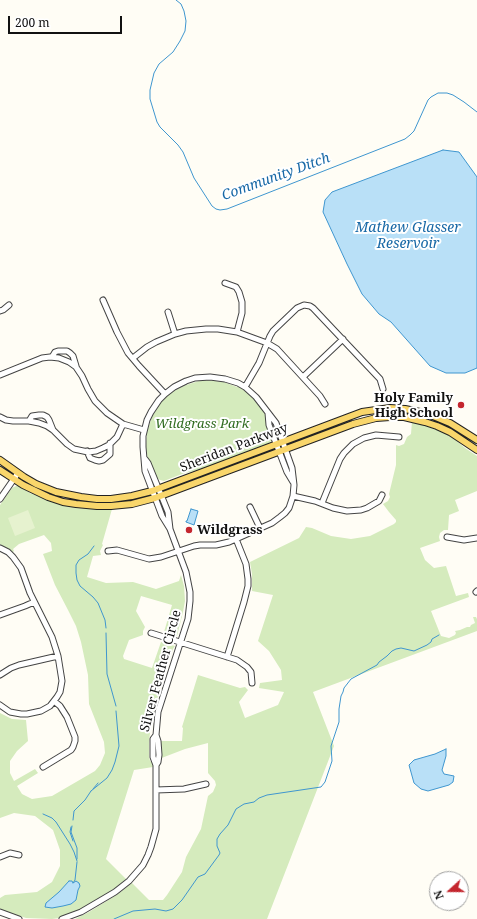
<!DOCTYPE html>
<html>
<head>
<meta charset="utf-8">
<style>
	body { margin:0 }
	#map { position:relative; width:477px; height:919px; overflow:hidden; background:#fffdf5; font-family:"Noto Serif",serif }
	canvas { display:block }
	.north { position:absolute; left:429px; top:871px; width:40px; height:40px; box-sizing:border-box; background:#fff; border:1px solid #a0a0a0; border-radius:50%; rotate:249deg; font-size:11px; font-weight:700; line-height:16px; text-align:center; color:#111 }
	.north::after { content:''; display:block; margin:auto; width:14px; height:18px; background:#c4262e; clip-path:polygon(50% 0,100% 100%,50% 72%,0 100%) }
	.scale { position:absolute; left:8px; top:16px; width:114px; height:18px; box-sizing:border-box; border:2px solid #111; border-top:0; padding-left:5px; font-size:12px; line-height:14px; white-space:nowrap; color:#111; -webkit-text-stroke:3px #fff; paint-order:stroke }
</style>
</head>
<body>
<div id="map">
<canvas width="477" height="919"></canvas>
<div class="north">N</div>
<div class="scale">200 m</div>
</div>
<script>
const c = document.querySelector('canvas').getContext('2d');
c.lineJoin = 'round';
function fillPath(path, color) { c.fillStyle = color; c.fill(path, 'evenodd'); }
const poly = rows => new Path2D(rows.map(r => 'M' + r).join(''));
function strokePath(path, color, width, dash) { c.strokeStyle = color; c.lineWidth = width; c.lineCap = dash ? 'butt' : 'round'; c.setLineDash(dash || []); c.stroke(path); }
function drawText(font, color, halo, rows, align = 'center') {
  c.font = font + ' "Noto Serif",serif'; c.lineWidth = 4; c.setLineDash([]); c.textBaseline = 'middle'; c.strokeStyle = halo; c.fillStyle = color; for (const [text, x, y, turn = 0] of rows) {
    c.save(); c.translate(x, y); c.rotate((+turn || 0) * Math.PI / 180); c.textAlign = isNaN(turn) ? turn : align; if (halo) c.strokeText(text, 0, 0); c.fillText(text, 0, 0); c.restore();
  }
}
const green = poly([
	[207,380,224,382,237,387,239,387,248,393,258,403,265,414,267,427,271,438,271,441,268,444,201,469,182,474,164,481,160,480,157,478,153,468,148,460,147,454,146,447,147,432,152,416,162,400,170,393,186,385,199,381],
	[412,421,429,426,443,432,451,436,465,448,477,456,477,491,455,500,459,511,449,515,448,530,444,530,440,533,439,537,440,541,420,548,425,560,434,568,446,566,456,596,468,593,469,597,431,611,441,636,449,638,455,635,456,633,455,631,460,630,467,627,470,627,471,625,475,623,473,617,476,617,477,619,477,631,313,692,334,746,267,919,75,919,89,912,118,894,132,883,149,900,163,900,167,895,182,872,186,857,201,829,208,796,213,792,216,785,215,781,208,773,208,743,185,749,159,759,160,741,182,741,183,728,182,727,198,675,240,688,245,687,248,690,239,702,245,718,278,705,284,692,259,688,260,683,282,680,281,670,269,651,258,641,273,595,252,591,252,574,250,562,299,538,306,527,312,528,331,536,351,539,370,536,394,524,396,522,396,520,389,512,383,504,388,501,390,497,389,494,396,465,396,445,399,446,404,444,407,437,411,434],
	[16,486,19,486,30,493,40,497,62,505,83,508,112,509,102,544,103,545,100,551,101,555,93,556,87,577,106,583,133,582,156,589,179,581,181,575,184,586,185,601,183,612,177,636,164,632,172,605,141,596,136,611,145,627,143,631,143,635,129,640,123,656,124,659,152,668,161,642,175,646,173,649,160,688,151,722,149,743,149,756,150,761,152,762,153,767,134,770,106,859,127,880,106,895,73,914,60,918,52,919,26,918,4,911,0,909,0,898,5,895,37,892,52,882,60,866,60,850,53,830,35,816,14,813,0,818,0,713,12,719,26,720,28,741,17,751,10,761,10,773,14,781,35,769,38,773,17,786,22,794,32,799,52,796,95,771,100,765,105,753,104,742,89,704,88,675,81,642,76,626,68,610,55,585,43,554,52,551,51,543,44,535,19,544,13,549,14,551,12,553,0,544,0,505,12,488]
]);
const pitch = poly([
	[28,510,35,528,15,536,8,518]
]);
const water = poly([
	[443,150,459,152,477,177,477,368,465,373,446,373,430,366,391,322,379,314,362,294,347,264,323,212,325,200,332,192,443,150],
	[191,509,198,511,194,525,186,522,186,521,187,521,191,509],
	[446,749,446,756,442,770,444,774,454,776,453,782,449,785,428,791,421,789,414,783,409,765,414,760,435,754,446,749],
	[69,881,72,881,73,883,76,881,79,883,80,886,78,890,76,900,71,904,63,906,52,908,45,907,46,903,59,892,69,881]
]);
const stream = poly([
	[176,0,181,4,184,11,186,21,185,31,180,41,173,52,159,64,154,73,150,90,150,99,157,122,160,127,178,145,183,152,194,178,212,206,216,209,220,210,227,209,405,139,410,135,414,131,428,100,431,97,438,93,447,93,453,95,464,102,477,112],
	[94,546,88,554,79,560,76,565,76,573,77,580,80,586,93,597,98,603,105,620,106,628],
	[106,633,107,674,116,706],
	[93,789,98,783],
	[91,791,107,778,112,770,115,762,119,746,116,711],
	[43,814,52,818,56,822,70,844,74,852,77,861],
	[73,820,74,811,85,800,91,791],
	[72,826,71,832,77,848,77,859],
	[71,827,70,832,73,841],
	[73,883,75,880,77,862],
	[114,919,133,911,155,909,166,911,173,909,182,900,198,877,205,874,219,855,220,853,217,846,217,839,220,834,228,825,236,809,244,804,254,802,259,798,267,795,321,787,325,782,332,761,331,746,339,722,339,709,341,696,343,692,344,688,351,679,377,665,379,662,387,656,392,651,396,649,401,648,414,651,427,645,431,642,432,639,439,635]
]);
const minor = poly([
	[225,283,236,287,239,292,242,302,242,313,237,332],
	[103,300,117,332,128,353,139,366,165,394],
	[0,311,3,310,9,305],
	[168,312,175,334],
	[52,357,55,352,58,351,67,351,70,353,73,356,76,366],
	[133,358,147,347,156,342,175,334,186,331,206,329,218,329,237,332,267,343,277,349,320,396,325,404],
	[0,375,42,358,50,357,59,358,69,362,76,367,82,376,88,389,95,401,107,413,123,424,144,430],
	[303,377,343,339],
	[245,387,259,363,270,336,273,331,297,308,304,305,310,306,313,308,380,379,383,389],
	[268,413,269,425,287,472,293,482],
	[0,417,6,420,13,421,29,421,39,423,47,426,53,430,67,444,74,449,88,452,96,451,103,448,109,445,117,437,123,424],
	[29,421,32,416,39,415,43,415,47,417,49,420,53,430],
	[87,451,90,458,95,460,99,461,103,460,110,454,110,443],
	[293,496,315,501,333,508,347,511,361,510,367,508,379,501,382,495],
	[0,499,18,473],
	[322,503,340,459,344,453,353,444,364,438,376,435,399,437],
	[250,507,260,528],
	[447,537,464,540,477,538],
	[0,548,8,552,13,557,21,568,30,593,52,637,58,656,62,681,60,692,57,697,50,706,41,711,27,714,21,714,10,712,0,705],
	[108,551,117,550,149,559,161,557,194,546,200,545,216,545,229,542,272,523,280,517,285,513,289,508,293,496,294,485,292,468,276,423,256,397,245,387,238,383,225,379,210,377,195,378,186,381,174,387,165,394,159,400,151,412,147,420,143,436,143,447,145,471,162,516,170,529],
	[476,592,477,591],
	[0,615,25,606,34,602],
	[151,633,237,660,247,667,251,672,252,683],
	[227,657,244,602,248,586,248,579,246,564,236,539],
	[0,675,11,668,19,665,58,656],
	[156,735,158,741,159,755,158,762,156,765],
	[43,767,71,750,73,747,75,741,75,737,67,717,60,706,54,701],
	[156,790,184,789,206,784],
	[0,857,10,853,19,855],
	[0,912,19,919],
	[62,919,81,912,115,892,129,881,143,865,148,855,151,847,156,829,156,765,153,757,153,739,156,735,158,712,188,619,190,601,190,592,186,572,170,529,168,512,148,463,145,459]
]);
const major = poly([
	[0,460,24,477,36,484,56,492,81,497,97,499,111,499,132,496,152,491,346,418,362,412,390,408,405,409,425,413,438,418,450,423,477,440],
	[0,470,23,485,48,497,63,502,76,504,97,506,111,506,132,504,155,498,353,424,376,418,390,417,404,417,425,422,437,426,450,432,477,450]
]);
const markers = [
	[461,405,4,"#c4262e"],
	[189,530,4,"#c4262e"]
];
const poiNames = [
	["Holy Family",453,398],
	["High School",453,413],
	["Wildgrass",197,530,"left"]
];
const parkNames = [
	["Wildgrass Park",202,424]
];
const streetNames = [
	["Sheridan Parkway",234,448,-21],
	["Silver Feather Circle",161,671,-75]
];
const waterNames = [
	["Community Ditch",276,177,-20],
	["Mathew Glasser",408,228],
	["Reservoir",408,244]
];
fillPath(green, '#d5ebbd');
fillPath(pitch, '#e6f2cf');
fillPath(water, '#b9e0f7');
strokePath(water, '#3f96cf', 1);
strokePath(stream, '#3f96cf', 1);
strokePath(minor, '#444', 7);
strokePath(major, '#222', 8);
strokePath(minor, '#fff', 5);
strokePath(major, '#f9d66b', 6);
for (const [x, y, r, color] of markers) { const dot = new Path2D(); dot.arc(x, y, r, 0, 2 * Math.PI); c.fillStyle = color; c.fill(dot); strokePath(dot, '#fff', 1.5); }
drawText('bold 13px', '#111', '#fff', poiNames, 'right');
drawText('italic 13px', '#2f6b1f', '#fff', parkNames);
drawText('13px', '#111', '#fff', streetNames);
drawText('italic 14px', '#1768a6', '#fff', waterNames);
</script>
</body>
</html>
